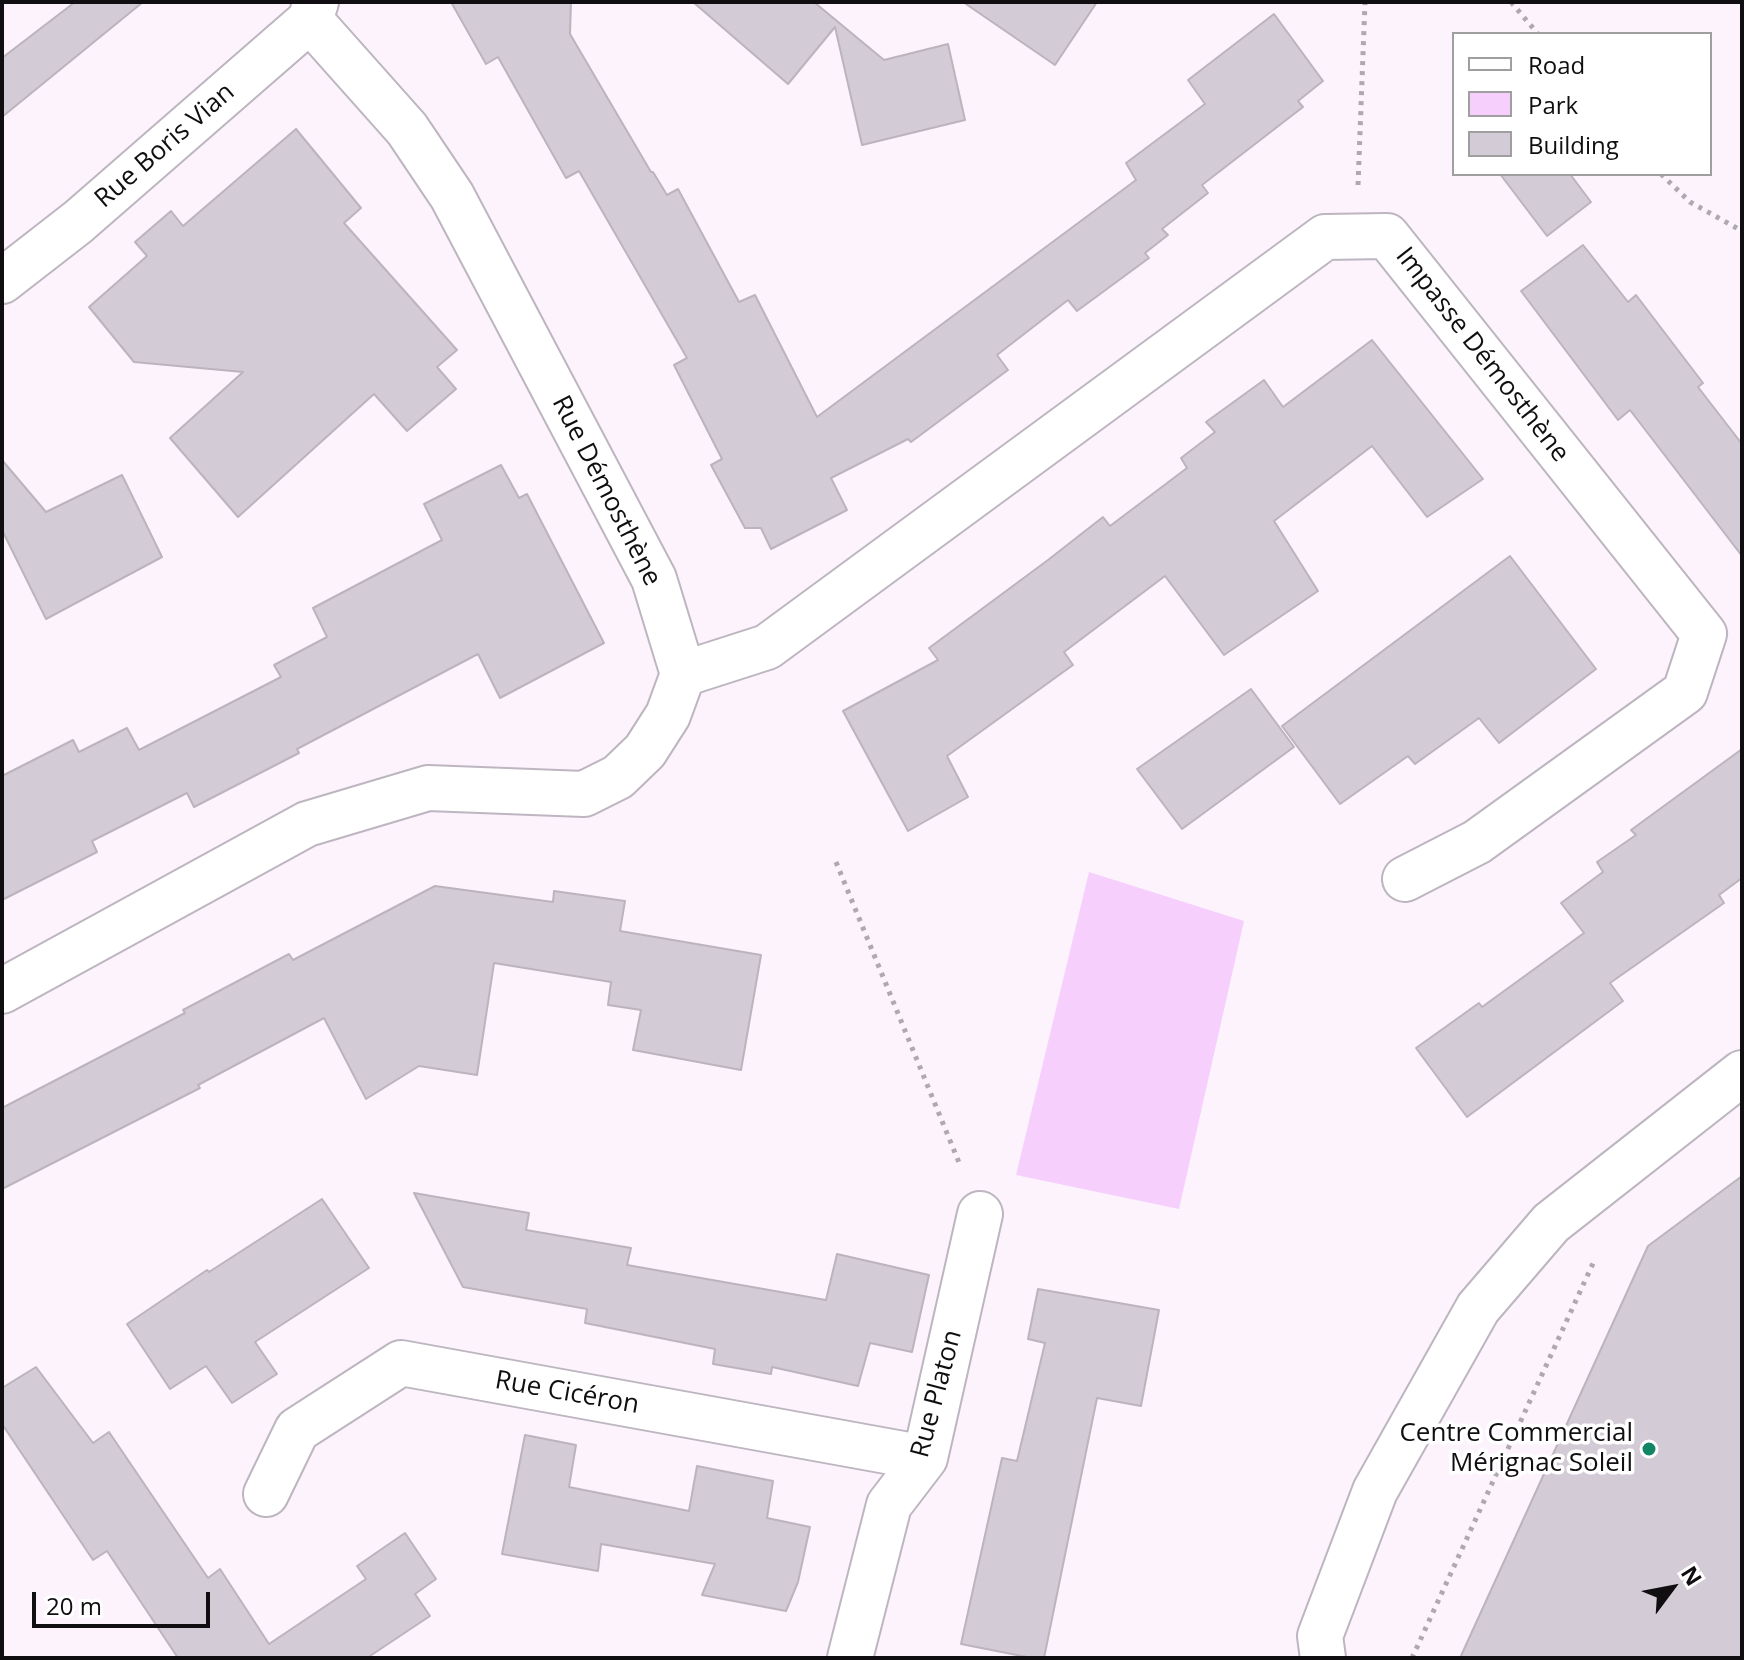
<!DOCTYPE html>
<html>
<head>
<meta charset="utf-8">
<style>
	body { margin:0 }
	#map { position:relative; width:1744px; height:1660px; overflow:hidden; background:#fcf3fd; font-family:"Open Sans",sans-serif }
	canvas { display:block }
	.frame { position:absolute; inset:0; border:4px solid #110e11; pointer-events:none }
	.legend { position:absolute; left:1452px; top:32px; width:260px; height:144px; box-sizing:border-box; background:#fff; border:2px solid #a09fa0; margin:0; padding:10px 14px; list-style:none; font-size:24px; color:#110e11 }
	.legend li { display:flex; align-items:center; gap:16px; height:40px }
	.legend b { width:40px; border:2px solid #a09fa0 }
	.north { position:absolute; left:1632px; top:1548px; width:80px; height:80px; -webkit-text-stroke:6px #fff; paint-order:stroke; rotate:58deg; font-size:22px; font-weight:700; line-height:32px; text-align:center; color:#110e11 }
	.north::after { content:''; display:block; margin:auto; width:28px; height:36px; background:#110e11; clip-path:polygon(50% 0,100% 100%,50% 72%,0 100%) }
	.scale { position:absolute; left:32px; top:1592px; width:178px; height:36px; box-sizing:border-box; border:4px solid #110e11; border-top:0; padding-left:10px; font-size:24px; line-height:28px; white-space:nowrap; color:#110e11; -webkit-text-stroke:6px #fff; paint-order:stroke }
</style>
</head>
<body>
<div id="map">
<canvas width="1744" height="1660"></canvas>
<div class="frame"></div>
<ul class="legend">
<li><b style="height:10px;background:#fff"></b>Road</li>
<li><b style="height:22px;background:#f6cffc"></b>Park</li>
<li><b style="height:22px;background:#d3cbd5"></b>Building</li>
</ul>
<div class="north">N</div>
<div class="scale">20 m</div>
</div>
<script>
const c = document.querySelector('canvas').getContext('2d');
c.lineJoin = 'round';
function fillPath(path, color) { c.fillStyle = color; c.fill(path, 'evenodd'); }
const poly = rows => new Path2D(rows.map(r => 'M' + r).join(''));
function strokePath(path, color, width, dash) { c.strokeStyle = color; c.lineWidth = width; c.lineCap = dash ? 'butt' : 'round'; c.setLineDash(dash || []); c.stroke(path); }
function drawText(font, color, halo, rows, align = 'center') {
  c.font = font + ' "Open Sans",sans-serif'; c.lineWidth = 7; c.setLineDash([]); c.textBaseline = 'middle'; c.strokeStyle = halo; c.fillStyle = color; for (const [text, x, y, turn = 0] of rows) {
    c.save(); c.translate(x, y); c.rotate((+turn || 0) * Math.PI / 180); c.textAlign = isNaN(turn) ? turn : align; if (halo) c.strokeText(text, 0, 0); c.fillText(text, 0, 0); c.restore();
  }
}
const green = poly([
	[1089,872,1244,921,1179,1209,1016,1175]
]);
const building = poly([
	[75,2,143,2,2,117,2,58,75,2],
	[451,2,571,2,570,34,651,172,653,172,667,195,678,189,739,302,755,295,817,417,1136,180,1126,163,1205,104,1188,80,1274,14,1323,81,1298,101,1303,107,1202,185,1208,193,1162,229,1168,235,1145,253,1149,258,1077,311,1068,300,997,355,1008,370,911,442,908,439,831,478,847,510,771,549,761,528,745,528,711,465,722,459,674,365,687,358,579,171,566,178,498,57,486,64,451,2],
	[693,2,814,2,884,60,948,44,965,120,862,145,835,27,788,84,693,2],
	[963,2,1097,2,1055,65,963,2],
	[296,129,361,208,344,223,457,350,437,367,456,389,407,431,374,394,238,517,170,438,243,372,134,362,89,307,147,256,135,242,171,211,183,226,296,129],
	[1500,174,1570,174,1591,202,1547,236,1500,174],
	[1583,245,1628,302,1636,295,1703,383,1698,387,1742,444,1742,556,1630,410,1618,420,1521,291,1583,245],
	[1372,340,1483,479,1427,517,1372,446,1274,521,1318,591,1224,655,1165,576,1064,652,1073,665,947,756,968,797,908,831,843,711,938,660,929,648,1048,560,1103,517,1110,526,1187,468,1181,458,1215,432,1206,422,1264,380,1283,407,1372,340],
	[2,460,46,512,122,475,162,557,46,619,2,530,2,460],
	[501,465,519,498,527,494,604,643,500,698,478,654,297,749,299,753,194,807,187,793,92,841,97,852,2,900,2,776,73,740,79,752,127,728,139,750,281,677,274,665,327,637,313,608,442,540,424,504,501,465],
	[1510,556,1596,669,1499,743,1479,718,1415,764,1408,756,1340,804,1282,726,1510,556],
	[1251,689,1294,747,1182,829,1137,769,1251,689],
	[1742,749,1742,878,1719,895,1724,903,1610,983,1623,1001,1467,1117,1416,1048,1479,1003,1482,1007,1584,933,1561,903,1603,872,1597,862,1636,835,1631,830,1742,749],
	[435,886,553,902,554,891,625,901,620,931,761,955,741,1070,633,1050,641,1010,608,1005,611,982,494,963,477,1075,419,1066,366,1099,324,1018,198,1085,200,1088,2,1189,2,1108,185,1013,183,1010,289,954,293,960,435,886],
	[1742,1176,1742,1658,1460,1658,1648,1246,1742,1176],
	[414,1193,529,1213,526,1230,631,1248,627,1265,826,1300,837,1254,929,1275,912,1352,870,1343,858,1386,772,1367,771,1374,713,1364,715,1349,585,1323,587,1309,463,1287,414,1193],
	[322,1199,369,1268,255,1342,277,1374,232,1403,206,1366,170,1389,127,1324,207,1270,209,1272,322,1199],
	[1038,1289,1159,1310,1141,1406,1097,1398,1044,1658,1032,1658,961,1644,1002,1458,1017,1461,1045,1343,1028,1339,1038,1289],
	[36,1367,93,1443,109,1432,208,1578,220,1569,269,1644,366,1579,357,1566,405,1533,436,1579,415,1594,430,1616,367,1658,178,1658,107,1551,93,1560,2,1424,2,1388,36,1367],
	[525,1435,576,1445,569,1487,689,1511,697,1466,773,1481,767,1518,810,1527,798,1582,786,1611,702,1595,715,1564,601,1544,598,1571,502,1554,525,1435]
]);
const path = poly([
	[1511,2,1538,34],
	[1661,174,1690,202,1742,231],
	[1358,185,1365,2],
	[836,862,960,1165],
	[1412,1658,1595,1259]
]);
const minor = poly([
	[2,281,78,222,310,20,316,2],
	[683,674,767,647,1325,237,1387,236,1704,634,1685,692,1477,842,1405,879],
	[2,991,307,824,428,788,584,794,618,777,645,751,668,715,683,674,654,579,452,196,407,129,310,20],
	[266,1494,297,1430,401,1363,925,1458],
	[850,1658,889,1505,925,1458,980,1214],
	[1323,1658,1320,1636,1375,1491,1478,1308,1551,1223,1742,1073]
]);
const markers = [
	[1649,1449,8,"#128564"]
];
const streetNames = [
	["Rue Boris Vian",165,146,-41],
	["Impasse Démosthène",1482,355,52],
	["Rue Démosthène",606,491,63],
	["Rue Cicéron",567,1393,10],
	["Rue Platon",937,1394,-75]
];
const poiNames = [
	["Centre Commercial",1633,1434],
	["Mérignac Soleil",1633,1464]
];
fillPath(green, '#f6cffc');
fillPath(building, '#d3cbd5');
strokePath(building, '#bcb4bd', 2);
strokePath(minor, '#bdb5bf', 48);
strokePath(path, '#afa8b0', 5, [4, 6]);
strokePath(minor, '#fff', 44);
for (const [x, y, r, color] of markers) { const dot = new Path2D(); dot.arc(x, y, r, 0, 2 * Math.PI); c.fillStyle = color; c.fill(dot); strokePath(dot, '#fff', 3); }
drawText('26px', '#110e11', '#fff', streetNames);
drawText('26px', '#110e11', '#fff', poiNames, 'right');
</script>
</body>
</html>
